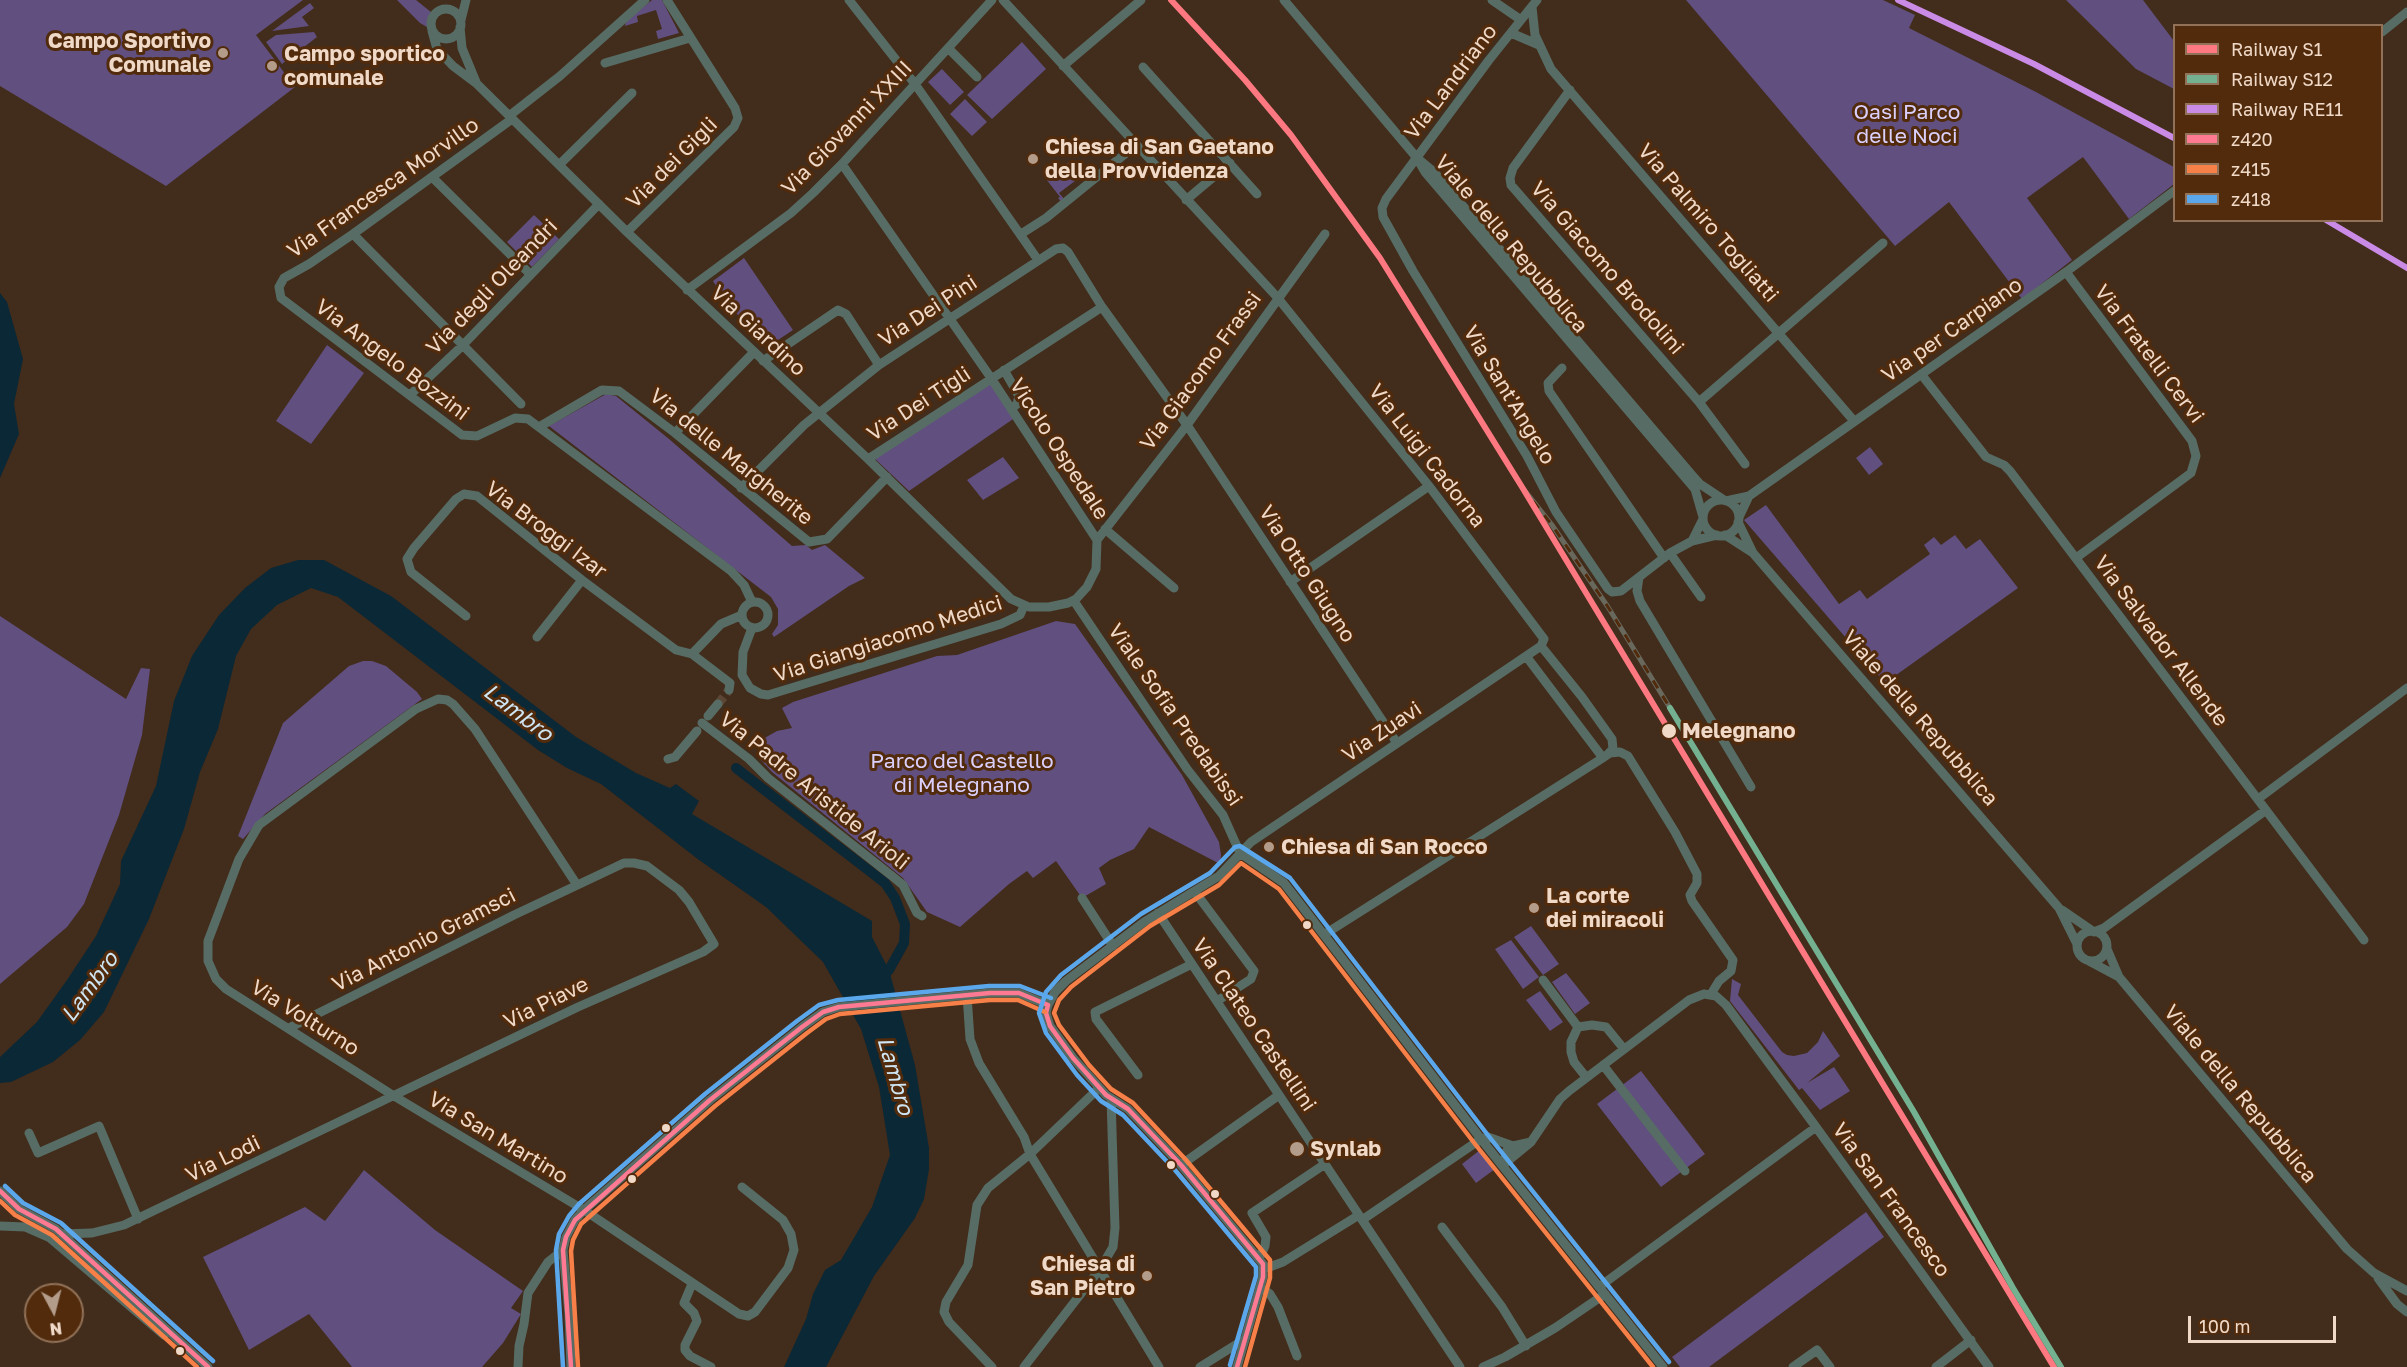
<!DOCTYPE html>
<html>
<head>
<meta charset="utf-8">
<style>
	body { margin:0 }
	#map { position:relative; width:2407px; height:1367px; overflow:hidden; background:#422c1b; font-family:"Golos Text",sans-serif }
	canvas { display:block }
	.legend { position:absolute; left:2173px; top:24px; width:210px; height:198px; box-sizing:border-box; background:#512b0c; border:2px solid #917157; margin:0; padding:8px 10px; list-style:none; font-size:18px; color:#f1d9c8 }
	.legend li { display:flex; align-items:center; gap:12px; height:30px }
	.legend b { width:30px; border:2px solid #917157 }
	.north { position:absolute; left:24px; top:1283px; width:60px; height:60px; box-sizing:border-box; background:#512b0c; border:2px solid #917157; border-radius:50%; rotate:173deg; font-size:16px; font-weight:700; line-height:24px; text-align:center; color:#f1d9c8 }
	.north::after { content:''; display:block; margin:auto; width:21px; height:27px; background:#b49c8b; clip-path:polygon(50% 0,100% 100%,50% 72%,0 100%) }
	.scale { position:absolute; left:2188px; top:1316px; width:148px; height:27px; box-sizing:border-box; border:3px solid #f1d9c8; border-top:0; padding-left:8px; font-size:18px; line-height:21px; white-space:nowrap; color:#f1d9c8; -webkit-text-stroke:4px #512b0c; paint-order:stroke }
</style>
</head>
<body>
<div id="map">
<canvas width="2407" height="1367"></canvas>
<ul class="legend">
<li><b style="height:8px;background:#fd7880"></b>Railway S1</li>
<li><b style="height:8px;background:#73b191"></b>Railway S12</li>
<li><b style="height:8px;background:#ca8be6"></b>Railway RE11</li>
<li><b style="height:8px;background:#fe7a93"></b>z420</li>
<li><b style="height:8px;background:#f78048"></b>z415</li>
<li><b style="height:8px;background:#5aa8eb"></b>z418</li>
</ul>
<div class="north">N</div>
<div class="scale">100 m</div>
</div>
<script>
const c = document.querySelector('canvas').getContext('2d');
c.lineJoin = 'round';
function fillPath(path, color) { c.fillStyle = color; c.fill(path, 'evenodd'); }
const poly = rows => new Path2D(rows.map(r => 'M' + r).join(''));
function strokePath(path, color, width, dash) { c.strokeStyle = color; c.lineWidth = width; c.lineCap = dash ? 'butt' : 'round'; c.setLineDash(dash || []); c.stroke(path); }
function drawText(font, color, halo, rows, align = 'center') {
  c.font = font + ' "Golos Text",sans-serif'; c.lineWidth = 6; c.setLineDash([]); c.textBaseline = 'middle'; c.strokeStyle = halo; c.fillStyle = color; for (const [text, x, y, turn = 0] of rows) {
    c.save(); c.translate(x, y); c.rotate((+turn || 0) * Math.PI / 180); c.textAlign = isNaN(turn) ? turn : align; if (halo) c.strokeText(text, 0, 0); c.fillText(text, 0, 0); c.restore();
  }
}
const green = poly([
	[0,0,303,0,256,35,295,87,166,186,0,86],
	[397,0,416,0,431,12,427,27,420,23],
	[652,0,662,0,679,33,658,39,656,31,662,29,656,10,637,16,638,22,625,26,626,21],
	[1686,0,1883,0,1915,15,1909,28,2036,92,2174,167,2174,184,2129,219,2083,157,2027,198,2072,260,2022,299,1949,202,1895,246],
	[2066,0,2143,0,2174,41,2174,89,2136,69],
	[310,3,314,8,302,17,309,26,272,31],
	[314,32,317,37,282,64,266,42,276,35],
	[1022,42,1046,69,992,119,967,95],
	[942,69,964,92,950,105,928,82],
	[965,99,987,122,972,136,950,114],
	[1072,160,1083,175,1059,193,1065,200,1062,203,1058,198,1060,197,1046,179],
	[534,215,559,239,532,267,507,242],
	[744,258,793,330,769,346,729,306,713,281],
	[327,345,364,373,311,444,276,421],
	[991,378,1016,417,909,491,872,456],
	[606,394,616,396,669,439,792,546,806,545,812,550,825,545,865,578,849,586,774,637,772,634,778,625,778,609,771,597,549,426],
	[1870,447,1883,464,1869,475,1856,458],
	[1003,457,1019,478,983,500,967,480],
	[1766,505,1839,604,1860,590,1867,599,1930,554,1924,545,1934,537,1941,545,1955,535,1966,549,1980,539,2018,588,1885,683,1744,520],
	[0,616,126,699,141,668,150,669,142,735,119,815,84,904,67,927,0,984],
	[1056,621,1075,624,1182,775,1219,842,1221,855,1220,864,1149,827,1134,849,1110,860,1099,868,1106,884,1082,898,1056,861,1033,878,1027,871,1009,884,960,927,927,912,903,878,772,772,760,759,761,740,777,731,792,728,782,708,793,702,937,656,957,655],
	[363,661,372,661,386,666,417,692,422,699,265,814,243,839,238,836,283,723,349,666],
	[1531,926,1559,964,1543,975,1514,937],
	[1511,940,1539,977,1523,989,1495,949],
	[1566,973,1590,1003,1575,1014,1552,982],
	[1732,979,1741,984,1738,995,1782,1052,1787,1055,1794,1056,1807,1053,1818,1042,1823,1031,1840,1056,1807,1083,1834,1067,1850,1091,1820,1110,1802,1088,1799,1090,1730,1001],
	[1540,991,1563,1022,1550,1031,1526,1000],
	[1641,1071,1705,1154,1661,1187,1597,1104],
	[1480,1150,1495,1169,1476,1183,1462,1164],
	[364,1170,435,1230,523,1291,511,1308,521,1314,503,1343,482,1367,352,1367,309,1314,249,1350,203,1257,305,1207,325,1221],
	[1866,1212,1884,1237,1709,1367,1680,1367,1672,1357]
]);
const water = poly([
	[0,293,7,302,23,359,14,404,19,434,0,478],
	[298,560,324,560,391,596,576,737,636,773,670,788,676,784,699,801,692,814,872,921,872,937,889,970,915,1065,929,1148,929,1169,924,1199,915,1218,874,1276,826,1367,784,1367,806,1319,813,1294,825,1270,841,1260,872,1207,890,1155,879,1087,861,1029,823,962,766,907,699,860,601,784,567,768,538,750,338,597,311,588,277,605,251,629,236,656,218,729,200,772,184,829,149,919,104,1012,80,1040,53,1062,11,1082,0,1083,0,1057,37,1022,67,980,96,936,120,884,121,861,156,786,174,701,192,656,219,615,245,588,271,568]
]);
const canal = poly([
	[736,768,885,883,895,898,905,924,904,943,889,970,881,979]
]);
const minorTunnel = poly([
	[718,704,729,690]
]);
const minor = poly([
	[849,0,915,84,1038,260],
	[1003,0,1277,297,1429,486,1544,639,1541,646,1251,842,1219,876,1144,922,1066,981,1055,992,1048,1005,1046,1013,1050,1026,1073,1058,1106,1095,1128,1109,1181,1165,1263,1264,1263,1277,1237,1367],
	[1284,0,1417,158,1434,172,1691,474,1700,484,1724,500],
	[1492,0,1521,20],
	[1537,0,1489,60,1386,199,1382,208,1383,217,1413,271,1527,456,1556,512,1608,589,1612,592,1621,591,1670,553,1692,541],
	[1532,7,1535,35,1551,69,1854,421],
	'431 24a15 15 0 1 1 30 0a15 15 0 1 1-30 0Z',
	[461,20,466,0],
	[460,27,462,48,476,82],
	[432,31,437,49,453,66,477,84,627,232,868,459,1011,599,1029,607,1049,607,1068,603,1076,599,1087,587,1096,569,1097,540,1187,425,1325,234],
	[2382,32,2407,12],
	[1511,33,1539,45],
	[948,48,977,77],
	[605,63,690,38],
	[1063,66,1141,0],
	[1143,67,1257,194],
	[1570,90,1513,168,1510,178,1511,185,1699,402,1745,464],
	[509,116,560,76,645,0],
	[512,119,353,234,309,264,284,278,279,287,281,298,462,435,477,436,515,418,528,419,731,571,744,585,752,602],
	[1418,160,1425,172,1695,489,1703,517],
	[842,164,991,378,1097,540],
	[559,165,632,93],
	[432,177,530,274],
	[1186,200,1230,163],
	[627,232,734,127,738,118,735,108,667,0],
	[353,234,521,404],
	[1021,234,1046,218,1136,145],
	[2066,272,2192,441,2196,456,2191,473,2076,558],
	[687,290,791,213,813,193,842,164,992,0],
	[763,361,838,310,846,314,879,365],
	[1562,368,1548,383,1549,391,1664,558],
	[1004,370,1019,396,1017,404,1011,409],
	[1921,374,1986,457,2004,465,2010,471,2364,940],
	[410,395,462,346,599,204],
	[1699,402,1883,243],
	[539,427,602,390,619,391,675,433,809,542,827,539,887,477],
	[675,433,754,352],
	[868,459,1102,307],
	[741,488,804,425,879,365,1056,249,1063,248,1068,252,1102,307,1187,425,1397,743],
	[1749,496,2066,272,2174,191],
	'1703 518a18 18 0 1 1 36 0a18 18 0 1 1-36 0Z',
	[1726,501,1749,496,1739,517],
	[1703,519,1692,541,1717,535],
	[1105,529,1174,588],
	[1725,535,1753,553,1738,522],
	[1670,553,1701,597],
	[1753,553,2059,908,2077,944],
	[1639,577,1637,591,1640,601,1751,787],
	[1290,582,1429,486],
	[1074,601,1187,769,1223,815,1240,853,1284,883,1481,1139,1663,1367],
	'742 615a13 13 0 1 1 26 0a13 13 0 1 1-26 0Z',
	[466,616,411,572,407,559,414,548,456,499,464,494,477,496,582,580,676,650,692,654,721,624,742,615],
	[752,628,743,652,742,675,750,688,761,694,768,695,1001,624,1020,615,1024,606],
	[537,637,582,580],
	[1541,646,1582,697,1612,739,1613,749,1607,755],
	[692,654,730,683,729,690],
	[1526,656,1603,758],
	[708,716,718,704],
	[702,723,749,759,768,778,892,876,903,885,917,913,922,916],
	[668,759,675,757,697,731],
	[2258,799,2407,688],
	[577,885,475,729,453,704,447,700,438,699,416,709,259,825,239,859,208,941,208,961,216,979,226,989,394,1096,584,1210,739,1314,748,1316,755,1312,788,1268,794,1250,791,1234,783,1220,742,1187],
	[1195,892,1254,971,1251,979,1217,1001],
	[1082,898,1113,946],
	[2062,910,2094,932,2104,928,2266,810],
	[1158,913,1460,1367],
	'2077 946a15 15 0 1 1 30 0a15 15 0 1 1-30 0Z',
	[1325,934,1598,761,1610,753,1620,752,1628,756,1675,832,1697,874,1697,883,1690,895,1692,901,1733,960,1731,971,1719,981,1711,994],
	[2107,949,2119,977,2347,1249,2374,1273,2407,1291],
	[2089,961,2119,977],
	[1543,980,1578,1027],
	[967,995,970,1039,979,1063,1024,1137,1030,1154,1159,1367],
	[1603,1065,1685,1171],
	[1138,1075,1096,1019,1095,1012,1192,964],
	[1586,1077,1574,1062,1571,1052,1571,1042,1578,1027,1592,1025,1606,1027,1624,1049],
	[29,1133,38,1153,99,1126,138,1219],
	[1181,1165,1279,1095],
	[1503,1165,1507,1150,1513,1146,1531,1142,1560,1099,1569,1091,1689,1000,1704,994,1716,996,1726,1005,1816,1127,1989,1367],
	[1503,1165,1531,1142],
	[0,1191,19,1209,56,1229,208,1367],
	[1362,1220,1481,1139,1488,1137,1513,1146],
	[0,1226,25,1227,50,1238,164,1335],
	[1442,1227,1502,1307,1526,1346],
	[61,1234,92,1233,124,1225,578,1007,703,952,714,944,689,902,679,890,647,866,634,863,624,863,514,915,289,1028],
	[1259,1259,1265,1246,1266,1237,1252,1213,1325,1164],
	[1264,1269,1283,1262,1359,1215],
	[2378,1278,2397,1304,2407,1312],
	[692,1284,684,1303,694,1313,697,1321,685,1345,685,1350,690,1356,711,1367],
	[1260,1287,1270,1294,1278,1307,1297,1356],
	[1599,1287,1816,1127],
	[518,1367,519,1346,524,1324,528,1293,548,1262,563,1250],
	[571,1367,569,1314,563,1250,566,1237,575,1220,584,1210,710,1100,802,1027,823,1012,839,1007,990,993,1019,993,1048,1005],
	[992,1367,949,1322,944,1312,946,1302,968,1265,977,1205,988,1188,1030,1154,1099,1088],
	[1024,1367,1100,1269,1113,1247,1115,1228,1111,1098],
	[1200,1367,1245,1339],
	[1483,1367,1505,1357,1555,1328,1605,1294],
	[1793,1367,1817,1350,1830,1367],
	[1936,1367,1971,1340]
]);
const rail = poly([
	[1522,487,1552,525,1608,607,1670,708]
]);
const bus1 = poly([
	[1048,1005,1046,1013,1050,1026,1073,1058,1106,1095,1128,1109,1181,1165,1263,1264,1263,1277,1237,1367],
	[0,1191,19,1209,56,1229,208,1367],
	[571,1367,563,1250,566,1237,575,1220,710,1100,802,1027,823,1012,839,1007,990,993,1019,993,1048,1005]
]);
const bus2 = poly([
	[0,1201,15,1215,52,1235,197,1367],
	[578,1367,571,1251,573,1240,581,1224,715,1106,807,1033,826,1019,840,1014,990,1000,1018,1000,1045,1012],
	[1245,1367,1270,1278,1270,1260,1186,1160,1133,1103,1111,1089,1089,1065,1059,1025,1054,1013,1059,1000,1071,987,1150,926,1219,885,1241,863,1279,889,1475,1144,1653,1367]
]);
const bus3 = poly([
	[5,1186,23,1203,61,1223,213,1361],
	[1230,1365,1256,1276,1256,1267,1175,1170,1123,1115,1101,1101,1077,1075,1046,1033,1039,1013,1046,992,1061,975,1141,914,1210,873,1235,847,1240,846,1290,878,1487,1134,1669,1362],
	[563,1367,556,1250,559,1234,569,1216,579,1204,705,1094,797,1021,819,1005,838,1000,989,986,1020,986,1051,998]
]);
const rail1 = poly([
	[1171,0,1245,80,1291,135,1380,258,1522,487,2054,1367]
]);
const rail2 = poly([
	[1670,708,1914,1112,2013,1288,2061,1367]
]);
const rail3 = poly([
	[1898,0,2034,64,2174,138],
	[2326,220,2407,268]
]);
const markers = [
	[223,53,6,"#b49c8b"],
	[272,66,6,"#b49c8b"],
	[1033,159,6,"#b49c8b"],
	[1669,731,8,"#f1d9c8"],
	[1269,847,6,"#b49c8b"],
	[1534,908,6,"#b49c8b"],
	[1307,925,5,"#f1d9c8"],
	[666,1128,5,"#f1d9c8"],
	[1297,1149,8,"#b49c8b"],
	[1171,1165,5,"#f1d9c8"],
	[632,1179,5,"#f1d9c8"],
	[1215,1194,5,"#f1d9c8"],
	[1147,1276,6,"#b49c8b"],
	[180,1351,5,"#f1d9c8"]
];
const poiNames = [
	["Campo Sportivo",211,41,"right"],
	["Comunale",211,65,"right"],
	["Campo sportico",284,54],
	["comunale",284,78],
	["Chiesa di San Gaetano",1045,147],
	["della Provvidenza",1045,171],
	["Chiesa di San Rocco",1281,847],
	["La corte",1546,896],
	["dei miracoli",1546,920],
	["Synlab",1310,1149],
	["Chiesa di",1135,1264,"right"],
	["San Pietro",1135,1288,"right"]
];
const streetNames = [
	["Via Landriano",1451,82,-53],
	["Via Giovanni XXIII",847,128,-46],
	["Via dei Gigli",672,163,-45],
	["Via Francesca Morvillo",383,188,-35],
	["Via Palmiro Togliatti",1708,223,49],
	["Viale della Repubblica",1511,244,50],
	["Via Giacomo Brodolini",1607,268,49],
	["Via degli Oleandri",492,287,-46],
	["Via Dei Pini",928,311,-33],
	["Via per Carpiano",1952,330,-35],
	["Via Giardino",758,331,43],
	["Via Fratelli Cervi",2149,354,53],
	["Via Angelo Bozzini",392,360,37],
	["Via Giacomo Frassi",1201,371,-54],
	["Via Sant'Angelo",1509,395,59],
	["Via Dei Tigli",919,404,-33],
	["Vicolo Ospedale",1059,449,57],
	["Via Luigi Cadorna",1427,456,52],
	["Via delle Margherite",731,457,39],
	["Via Broggi Izar",546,530,37],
	["Via Otto Giugno",1307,574,57],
	["Via Giangiacomo Medici",888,639,-18],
	["Via Salvador Allende",2161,641,53],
	["Viale Sofia Predabissi",1175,715,55],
	["Viale della Repubblica",1920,718,49],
	["Via Zuavi",1382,732,-34],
	["Via Padre Aristide Arioli",814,791,39],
	["Via Antonio Gramsci",424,940,-27],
	["Via Piave",546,1003,-26],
	["Via Volturno",305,1018,32],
	["Via Clateo Castellini",1254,1025,56],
	["Viale della Repubblica",2240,1094,50],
	["Via San Martino",498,1138,31],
	["Via Lodi",223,1159,-26],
	["Via San Francesco",1891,1200,54]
];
const parkNames = [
	["Oasi Parco",1907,112],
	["delle Noci",1907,136],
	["Parco del Castello",962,761],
	["di Melegnano",962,785]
];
const stopNames = [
	["Melegnano",1682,731]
];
const waterNames = [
	["Lambro",518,713,37],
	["Lambro",90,987,-54],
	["Lambro",895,1076,74]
];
fillPath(green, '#614f7f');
fillPath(water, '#0b2836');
strokePath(canal, '#0b2836', 10);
strokePath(minorTunnel, '#5c4635', 9, [9, 4.5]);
strokePath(minor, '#576c64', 9);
strokePath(rail, '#69685d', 5);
strokePath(rail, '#512b0c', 3, [9]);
strokePath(bus1, '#fe7a93', 4.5);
strokePath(bus2, '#f78048', 4.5);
strokePath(bus3, '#5aa8eb', 4.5);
strokePath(rail1, '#fd7880', 6);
strokePath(rail2, '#73b191', 6);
strokePath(rail3, '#ca8be6', 6);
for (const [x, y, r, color] of markers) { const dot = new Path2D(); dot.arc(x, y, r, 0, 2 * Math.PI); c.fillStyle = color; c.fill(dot); strokePath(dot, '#512b0c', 2); }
drawText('bold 21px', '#f1d9c8', '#512b0c', poiNames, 'left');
drawText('21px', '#f1d9c8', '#512b0c', streetNames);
drawText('21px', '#dbd0fd', '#512b0c', parkNames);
drawText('bold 21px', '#f1d9c8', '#512b0c', stopNames, 'left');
drawText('italic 22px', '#cfe6f4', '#512b0c', waterNames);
</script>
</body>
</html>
